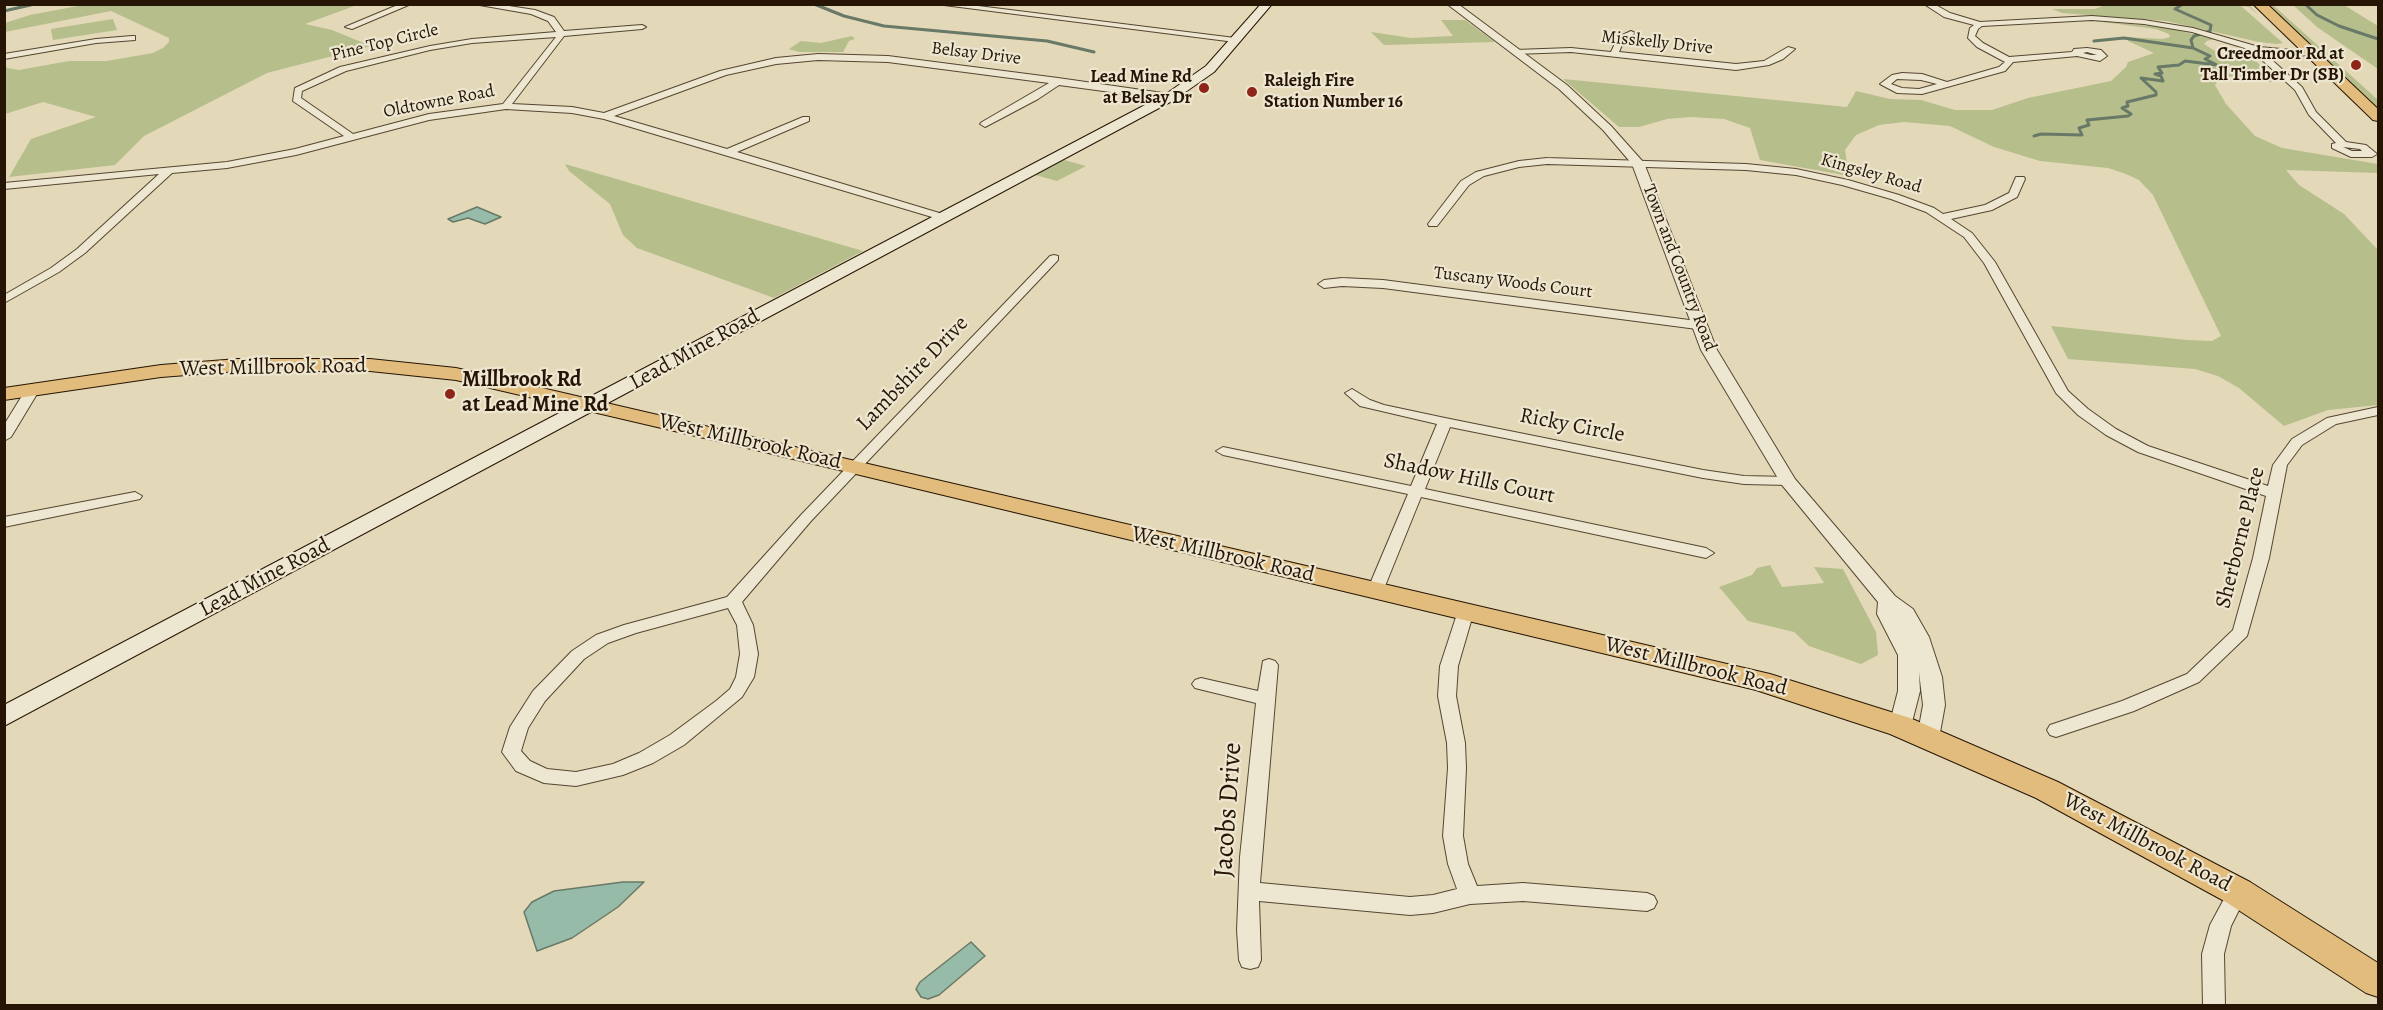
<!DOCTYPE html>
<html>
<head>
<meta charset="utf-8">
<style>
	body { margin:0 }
	#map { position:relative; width:2383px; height:1010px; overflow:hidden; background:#e3d8b7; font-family:Alegreya,serif }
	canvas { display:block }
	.frame { position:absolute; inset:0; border:6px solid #261505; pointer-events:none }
</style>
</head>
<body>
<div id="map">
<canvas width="2383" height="1010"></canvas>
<div class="frame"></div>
</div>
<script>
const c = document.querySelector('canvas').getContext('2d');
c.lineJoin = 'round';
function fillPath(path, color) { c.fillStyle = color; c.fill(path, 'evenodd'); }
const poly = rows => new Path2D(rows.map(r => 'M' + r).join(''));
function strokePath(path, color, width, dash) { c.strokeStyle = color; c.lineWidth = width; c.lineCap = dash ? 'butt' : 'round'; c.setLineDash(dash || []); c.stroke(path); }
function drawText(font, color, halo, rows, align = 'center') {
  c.font = font + ' Alegreya,serif'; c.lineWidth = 4.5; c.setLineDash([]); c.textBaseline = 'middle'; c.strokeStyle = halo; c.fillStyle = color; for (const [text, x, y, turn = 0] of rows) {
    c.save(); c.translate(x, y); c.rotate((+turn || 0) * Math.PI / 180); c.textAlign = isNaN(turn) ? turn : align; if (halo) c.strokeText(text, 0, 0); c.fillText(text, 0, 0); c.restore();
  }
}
const green = poly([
	[83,5,357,5,305,24,332,30,371,46,267,73,144,136,115,165,9,177,31,139,96,117,43,102,5,114,5,64,7,68,19,70,69,61,107,61,153,53,163,48,169,42,169,38,111,11,5,32,5,23,30,15],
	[2105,5,2249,5,2258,15,2249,7,2241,6,2283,43,2277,44,2259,42,2166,21,2062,13,2052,9,2095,9],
	[2264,5,2273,5,2378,100,2378,111],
	[2293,5,2344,5,2378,26,2378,69,2317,27],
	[113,19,117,30,53,40,51,29],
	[1441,20,1465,20,1495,42,1384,45,1371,32,1411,38,1453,36],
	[2087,20,2163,27,2214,39,2207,41,2204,44,2223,56,2253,59,2277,78,2275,81,2269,82,2225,76,2220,78,2215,85,2226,104,2255,136,2282,148,2378,164,2378,173,2286,170,2299,185,2344,214,2378,250,2378,405,2328,410,2284,426,2239,388,2218,376,2195,369,2068,359,2051,326,2187,340,2212,341,2221,336,2153,195,2139,180,2126,174,2108,168,2040,161,1994,147,1950,126,1904,122,1879,125,1856,135,1845,150,1849,176,1760,160,1750,128,1724,119,1691,117,1667,119,1639,127,1619,127,1563,79,1847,107,1856,91,1890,99,1921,100,1955,110,1992,110,2028,98,2111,81,2126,67,2128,62,2154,53,2128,41,2126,37,2162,39,2170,37,2169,34,2156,29],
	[852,36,855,39,849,41,843,52,799,52,789,49,801,41,821,43],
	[1064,160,1086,166,1057,181,1035,175],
	[565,164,863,251,774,298,637,248,623,235,610,204,569,171],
	[1770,565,1782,587,1824,583,1814,567,1843,569,1876,632,1878,655,1861,664,1809,646,1794,632,1748,621,1719,587,1752,575,1757,568]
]);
const water = poly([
	[477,207,501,217,485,224,468,218,453,222,448,219,477,207],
	[623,882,644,882,618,907,572,938,537,951,524,912,532,902,554,891,623,882],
	[971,942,985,956,939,995,928,999,921,997,916,989,920,982,971,942]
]);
const stream = poly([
	[814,4,844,16,884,26,1047,41,1094,52],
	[2305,4,2317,15,2339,26,2378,39],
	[4,11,35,4],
	[2094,41,2124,38,2193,48],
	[2034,136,2041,134,2082,135,2079,128,2089,125,2087,120,2128,116,2131,114,2122,108,2128,106,2127,102,2156,95,2156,92,2141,78,2163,81,2161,76,2155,74,2162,73,2158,67,2179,65,2185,61,2217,65,2205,59,2210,56,2193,48,2191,40,2194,36,2210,31,2211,25,2175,9,2183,4]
]);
const minor = poly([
	[400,4,411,4,352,29,345,27,400,4],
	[474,4,496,4,535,10,554,17,564,31,642,25,646,27,642,29,564,36,512,104,572,107,604,113,720,71,776,58,818,54,888,56,1058,78,1170,94,1174,97,1170,100,1059,85,1038,99,985,127,980,124,982,122,1049,83,888,62,818,60,776,64,726,75,614,116,727,149,803,117,809,117,809,121,737,152,946,215,946,219,942,220,604,119,572,113,506,109,429,120,296,155,227,168,172,173,85,253,59,272,4,303,4,295,51,268,77,249,159,174,4,189,4,183,227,162,295,149,344,136,293,101,295,88,340,67,430,46,472,39,556,32,548,21,531,14,474,4],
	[556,37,503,104,429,114,353,134,301,98,302,91,346,71,430,50,472,43,556,37],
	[936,4,962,4,1235,38,1239,40,1235,42,936,4],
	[1924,4,1934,4,1950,13,1980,22,2092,16,2144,20,2193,28,2259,47,2314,52,2314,56,2311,56,2263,52,2302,87,2316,112,2346,142,2366,145,2377,154,2372,157,2351,157,2332,148,2332,144,2336,143,2309,115,2295,90,2251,50,2192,32,2144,24,2092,20,1982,26,1978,29,1975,36,1983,43,2009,57,2072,52,2074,49,2087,48,2101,50,2107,56,2100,61,2077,56,2013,62,2005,71,1922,94,1897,93,1880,84,1892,75,1902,73,1922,74,1947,82,1999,67,2005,62,1977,47,1968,38,1970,28,1974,25,1944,17,1924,4],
	[2083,53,2087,52,2097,55,2091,55,2083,53],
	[1897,79,1921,80,1937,84,1919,89,1902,88,1891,84,1897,79],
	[2343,147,2360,149,2362,151,2352,151,2343,147],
	[1631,31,1635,33,1624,40,1619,52,1736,64,1764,61,1788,47,1795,49,1783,59,1769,65,1736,70,1571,52,1515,54,1511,52,1515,50,1571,48,1611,52,1618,37,1631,31],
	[132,36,135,36,135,40,96,43,4,59,4,54,96,39,132,36],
	[1547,158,1746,164,1796,169,1848,180,1899,195,1934,208,1943,214,1985,205,2009,193,2016,177,2024,177,2025,179,2017,197,1992,210,1951,219,1972,233,1995,262,2068,391,2088,409,2116,429,2148,446,2268,486,2273,465,2292,439,2327,418,2378,407,2378,415,2336,424,2302,445,2287,465,2269,558,2247,636,2199,682,2134,711,2056,737,2050,735,2047,730,2050,725,2122,701,2187,674,2233,630,2253,558,2266,496,2138,452,2106,435,2078,415,2056,393,1984,263,1964,237,1926,212,1891,199,1842,185,1796,175,1746,170,1547,164,1519,167,1484,176,1469,185,1437,226,1429,226,1428,224,1461,181,1476,172,1519,161,1547,158],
	[1054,255,1058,256,1058,260,811,521,742,602,753,625,758,654,754,677,742,697,684,745,653,763,623,775,576,786,544,783,516,771,502,752,510,727,533,691,572,651,596,635,624,625,727,597,801,515,1050,256,1054,255],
	[728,608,737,625,740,654,736,677,730,689,716,701,670,735,639,753,613,764,576,772,547,769,530,761,521,751,528,728,545,701,584,659,608,643,636,633,728,608],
	[1342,278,1383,280,1697,321,1703,325,1697,329,1383,288,1342,286,1324,288,1318,284,1324,280,1342,278],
	[33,385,40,389,11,437,4,441,4,425,28,386,33,385],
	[1352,389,1370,400,1384,405,1445,418,1703,470,1744,476,1788,477,1795,481,1788,485,1744,484,1703,478,1450,427,1425,489,1706,548,1714,553,1706,558,1421,497,1383,591,1381,595,1375,596,1369,595,1367,591,1408,494,1223,455,1216,451,1223,447,1411,486,1437,424,1360,406,1345,393,1352,389],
	[135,492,142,496,140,499,4,527,4,517,135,492],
	[1466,605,1472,607,1474,611,1458,666,1456,696,1465,743,1466,768,1463,836,1468,864,1477,886,1523,883,1647,893,1654,896,1657,902,1654,908,1647,911,1523,901,1470,904,1433,913,1410,915,1259,901,1261,960,1258,967,1250,969,1242,967,1239,960,1237,930,1240,857,1256,703,1195,688,1192,684,1195,680,1201,678,1258,691,1263,661,1269,659,1275,661,1278,665,1260,883,1410,897,1433,895,1457,889,1448,864,1443,836,1448,768,1447,743,1438,696,1440,666,1458,611,1460,607,1466,605],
	[2238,883,2245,886,2248,892,2231,926,2224,954,2225,1006,2203,1006,2202,954,2210,925,2231,886,2238,883]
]);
const tertiary = poly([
	[1447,4,1458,4,1567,85,1611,126,1644,163,1717,350,1795,479,1895,596,1913,609,1929,637,1942,677,1945,705,1939,738,1936,744,1928,746,1920,744,1917,738,1923,705,1919,672,1920,691,1911,726,1908,732,1900,734,1892,732,1889,726,1898,691,1898,655,1877,614,1878,602,1782,485,1701,350,1632,164,1603,130,1559,89,1447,4]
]);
const secondary = poly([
	[1261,4,1272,4,1214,72,1174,100,4,726,4,705,1166,94,1206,66,1261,4]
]);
const primary = poly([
	[2253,4,2267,4,2378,109,2378,121,2373,120,2253,4],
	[238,359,370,359,456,368,1770,674,1910,718,2058,782,2250,882,2378,963,2378,997,2366,993,2226,902,2036,798,1890,734,1756,690,760,451,456,380,370,371,238,371,161,377,4,400,4,388,161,365,238,359]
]);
const markers = [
	[2356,65,6,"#8f2418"],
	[1204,88,6,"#8f2418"],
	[1252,92,6,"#8f2418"],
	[450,394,6,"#8f2418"]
];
const farStreetnames = [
	["Pine Top Circle",385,43,-14],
	["Misskelly Drive",1657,43,6],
	["Belsay Drive",976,54,7],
	["Oldtowne Road",439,102,-11],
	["Kingsley Road",1871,174,16],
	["Town and Country Road",1679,268,69],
	["Tuscany Woods Court",1513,283,7]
];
const farPoinames = [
	["Creedmoor Rd at",2344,55],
	["Tall Timber Dr (SB)",2344,76],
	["Lead Mine Rd",1192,78],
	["at Belsay Dr",1192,99],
	["Raleigh Fire",1264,82,"left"],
	["Station Number 16",1264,103,"left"]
];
const streetNames = [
	["Lead Mine Road",695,350,-29],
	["West Millbrook Road",273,368,-1],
	["Lambshire Drive",913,374,-46],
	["Ricky Circle",1572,426,11],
	["West Millbrook Road",750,442,13],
	["Shadow Hills Court",1469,479,12],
	["Sherborne Place",2241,538,-76],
	["West Millbrook Road",1223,555,13],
	["Lead Mine Road",265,578,-28],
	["West Millbrook Road",1696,667,14],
	["West Millbrook Road",2147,843,28]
];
const poiNames = [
	["Millbrook Rd",462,381],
	["at Lead Mine Rd",462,406]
];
const nearStreetnames = [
	["Jacobs Drive",1229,810,-86]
];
fillPath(green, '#b6be8c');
fillPath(water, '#96bba9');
strokePath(water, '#697967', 1.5);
strokePath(stream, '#697967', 3);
strokePath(minor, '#554632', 2);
strokePath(tertiary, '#554632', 2);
strokePath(secondary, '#261505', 2);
strokePath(primary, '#261505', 2);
fillPath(minor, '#ede6d0');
fillPath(tertiary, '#ede6d0');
fillPath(secondary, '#ede6d0');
fillPath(primary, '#e2bc7c');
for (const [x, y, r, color] of markers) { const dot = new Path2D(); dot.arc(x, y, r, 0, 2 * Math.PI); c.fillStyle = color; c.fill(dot); strokePath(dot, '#ede6d0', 2); }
drawText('18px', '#261505', '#ede6d0', farStreetnames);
drawText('bold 18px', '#261505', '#ede6d0', farPoinames, 'right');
drawText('22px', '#261505', '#ede6d0', streetNames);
drawText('bold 22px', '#261505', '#ede6d0', poiNames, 'left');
drawText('27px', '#261505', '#ede6d0', nearStreetnames);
</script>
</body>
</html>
